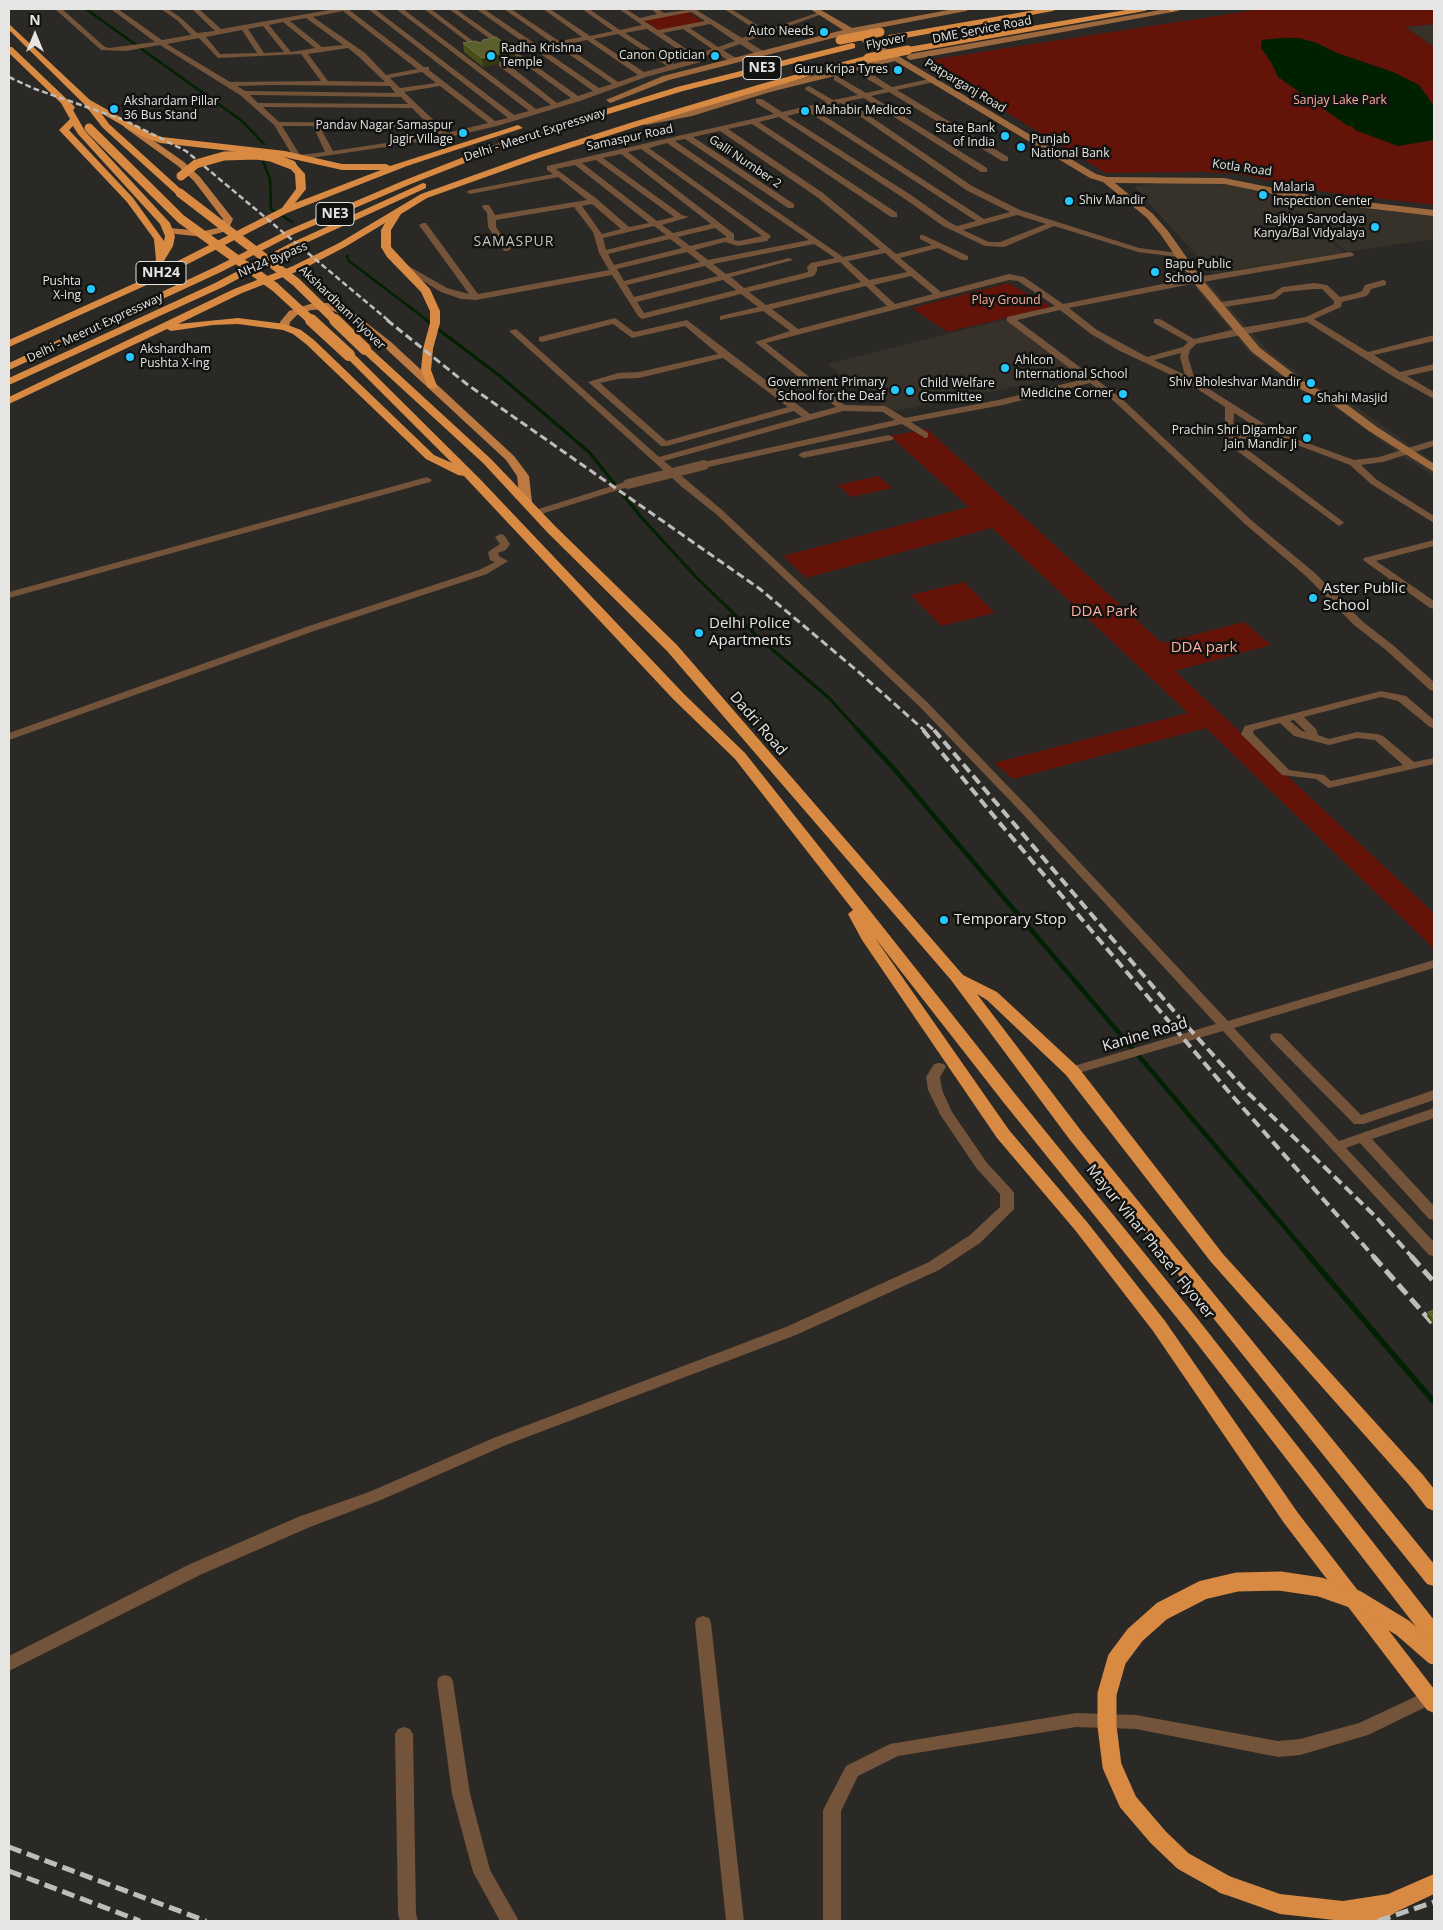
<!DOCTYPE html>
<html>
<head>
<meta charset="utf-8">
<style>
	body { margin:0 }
	#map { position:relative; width:1443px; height:1930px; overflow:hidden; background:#2a2926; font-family:"Open Sans",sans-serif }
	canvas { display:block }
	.frame { position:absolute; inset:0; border:10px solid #e5e5e3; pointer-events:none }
	.north { position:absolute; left:10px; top:10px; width:50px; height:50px; -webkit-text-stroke:4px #121210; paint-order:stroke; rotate:0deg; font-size:14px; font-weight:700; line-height:20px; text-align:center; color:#e5e5e3 }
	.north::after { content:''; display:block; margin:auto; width:18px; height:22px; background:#e5e5e3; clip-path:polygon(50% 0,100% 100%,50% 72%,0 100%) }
</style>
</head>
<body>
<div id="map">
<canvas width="1443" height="1930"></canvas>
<div class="frame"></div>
<div class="north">N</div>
</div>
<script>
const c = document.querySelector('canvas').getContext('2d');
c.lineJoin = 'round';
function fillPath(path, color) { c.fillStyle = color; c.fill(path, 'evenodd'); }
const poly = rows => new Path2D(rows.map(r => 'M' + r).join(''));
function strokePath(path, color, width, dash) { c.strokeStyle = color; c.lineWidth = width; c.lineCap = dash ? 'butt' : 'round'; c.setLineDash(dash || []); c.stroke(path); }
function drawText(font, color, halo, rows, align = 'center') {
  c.font = font + ' "Open Sans",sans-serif'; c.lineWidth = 5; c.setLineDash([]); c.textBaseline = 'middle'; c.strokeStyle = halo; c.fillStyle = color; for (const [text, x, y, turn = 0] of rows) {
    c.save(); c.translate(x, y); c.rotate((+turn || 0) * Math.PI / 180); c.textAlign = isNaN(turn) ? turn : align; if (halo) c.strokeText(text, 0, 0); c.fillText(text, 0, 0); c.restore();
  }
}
const built = poly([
	[1434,24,1434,47,1404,27],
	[1156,183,1210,183,1271,192,1345,253,1213,273,1134,187],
	[1280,198,1434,215,1434,239,1347,252],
	[1202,275,1266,349,1313,385,1342,397,1434,462,1434,476,1405,458,1330,404,1299,390,1248,351,1187,278],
	[1007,319,1085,373,888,412,827,364]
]);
const green = poly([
	[1262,9,1434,9,1434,24,1405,27,1434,47,1434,205,1324,192,1239,174,1204,172,1106,173,922,61],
	[687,12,704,22,660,31,644,20],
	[1008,283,1052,307,947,332,912,308],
	[927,429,1162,643,1244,622,1271,645,1175,671,1434,913,1434,949,1206,728,1013,779,994,763,1188,713,992,528,806,578,783,556,969,507,890,436],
	[878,476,893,488,851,497,838,485],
	[964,582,995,613,941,626,911,595]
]);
const water = poly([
	[1282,38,1299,38,1317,43,1337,53,1393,72,1419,85,1432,103,1434,104,1434,140,1398,146,1355,130,1352,126,1348,126,1278,77,1272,64,1261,48,1262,40]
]);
const streamFar3 = poly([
	[86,9,242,121,264,144],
	[263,161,270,179,271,209,292,222],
	[347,256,349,261,428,321]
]);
const streamFar2 = poly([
	[426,320,500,376,589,452,641,517,697,578,760,639,829,698,859,731]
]);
const streamFar1 = poly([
	[858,730,895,770,1310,1257]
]);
const stream = poly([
	[1309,1256,1434,1402]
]);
const street = poly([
	[55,9,62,9,105,47,109,48,155,42,111,9,118,9,162,40,191,35,177,20,161,9,168,9,181,18,197,33,215,31,192,9,199,9,221,29,335,9,348,9,424,67,429,67,429,70,495,121,508,118,368,9,375,9,514,115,529,111,396,9,403,9,536,109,551,105,499,66,499,62,505,62,557,103,571,98,449,9,456,9,514,50,530,47,479,11,478,9,484,9,537,45,552,43,504,9,511,9,559,41,582,37,543,9,550,9,590,36,613,31,582,9,589,9,620,30,642,25,619,9,626,9,640,18,657,14,651,9,658,9,664,13,695,9,742,38,759,32,724,9,731,9,766,30,820,12,825,13,770,33,773,36,772,37,764,35,747,41,763,51,763,55,757,55,740,44,723,50,736,58,736,62,730,62,716,52,700,58,701,62,646,77,580,101,497,126,445,138,298,160,294,158,274,125,240,95,160,45,126,51,101,50,55,9],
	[343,11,417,69,386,75,365,53,313,17,343,11],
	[691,12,705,21,658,30,644,21,691,12],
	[306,18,343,45,322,47,290,21,306,18],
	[283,22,315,48,291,52,269,25,283,22],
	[710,24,735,41,718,47,690,28,710,24],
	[263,26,284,52,264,53,248,29,263,26],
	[647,29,692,59,674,64,625,33,647,29],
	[683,29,712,49,695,55,663,33,683,29],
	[242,30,257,53,220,54,206,37,242,30],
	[618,34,667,66,644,72,594,39,618,34],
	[199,38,218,58,301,54,321,81,230,82,167,44,199,38],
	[587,40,638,75,618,82,564,45,587,40],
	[557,46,612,84,599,88,542,49,557,46],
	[348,48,359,57,385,82,328,81,308,54,348,48],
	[535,50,593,91,578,96,518,53,535,50],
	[422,72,436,83,400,88,390,78,422,72],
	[272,85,390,86,395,93,245,91,237,86,272,85],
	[440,86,488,123,447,133,404,92,440,86],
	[250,95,401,97,408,104,258,103,250,95],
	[263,107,412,108,427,123,279,122,263,107],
	[282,126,313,126,325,152,300,155,282,126],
	[320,127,432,127,439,135,333,151,320,127],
	[424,9,431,9,482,48,482,50,478,50,424,9],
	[859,70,865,70,892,87,934,78,934,82,897,90,1008,157,1008,161,1002,161,889,92,871,96,987,168,987,172,981,172,864,98,848,101,972,186,1020,210,1139,248,1178,253,1182,255,1178,257,1138,252,1054,226,1004,247,985,246,943,226,905,199,779,117,759,122,897,213,897,217,891,217,752,124,728,129,823,193,896,254,932,245,920,239,920,235,923,235,968,256,968,260,962,260,938,248,900,258,941,292,1009,274,1024,277,1063,304,1197,277,1350,252,1354,254,1353,256,1197,283,1069,308,1097,330,1147,357,1183,347,1188,342,1154,323,1154,319,1160,319,1194,339,1240,328,1306,317,1334,304,1334,301,1322,289,1314,289,1284,292,1275,299,1218,308,1214,305,1215,303,1272,294,1282,287,1314,283,1327,285,1340,297,1357,293,1362,291,1365,285,1383,280,1386,281,1386,285,1371,289,1368,295,1363,297,1342,302,1341,307,1314,319,1368,352,1434,335,1434,341,1374,355,1400,372,1434,364,1434,370,1407,376,1434,392,1434,399,1394,377,1307,322,1196,344,1190,350,1188,357,1195,380,1277,432,1354,460,1379,457,1434,440,1434,446,1383,462,1361,465,1377,480,1434,516,1434,523,1371,484,1350,465,1268,434,1236,441,1342,521,1344,523,1339,526,1225,442,1225,407,1188,383,1120,351,1091,334,1060,310,1017,320,1121,398,1251,520,1315,573,1362,621,1394,646,1434,682,1434,691,1430,690,1386,650,1354,625,1307,577,1245,524,1115,402,1090,383,1003,405,911,422,928,433,928,437,925,438,902,424,704,468,699,465,704,462,895,420,883,412,843,411,664,461,722,510,928,703,1028,807,1228,1021,1434,960,1434,968,1234,1028,1339,1141,1434,1108,1434,1118,1372,1139,1434,1206,1434,1220,1429,1219,1360,1143,1346,1148,1434,1242,1434,1256,1429,1255,1223,1031,1072,1075,1067,1074,1065,1071,1067,1068,1216,1024,1020,811,920,707,716,514,682,487,509,331,516,329,659,457,802,417,794,411,667,446,661,446,588,382,618,373,639,372,718,354,685,326,632,338,613,324,542,342,539,341,539,337,615,318,634,332,687,320,810,414,836,407,755,342,790,331,763,311,720,320,720,316,758,307,741,294,642,319,638,316,612,275,476,300,461,299,441,292,398,266,405,264,447,288,469,294,419,225,423,223,426,223,478,294,609,270,599,253,593,232,574,207,496,220,496,227,511,249,507,251,504,251,488,227,487,213,482,207,483,205,489,205,495,215,587,200,558,177,470,194,466,192,470,190,553,174,547,170,547,166,774,114,756,103,756,99,762,99,782,112,826,102,806,90,805,88,809,86,833,100,858,95,834,80,834,76,837,76,866,93,884,89,859,74,859,70],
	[841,103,966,190,1010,212,984,219,814,109,841,103],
	[807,111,976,221,957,226,949,222,911,195,787,116,807,111],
	[720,131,817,197,880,249,843,257,675,141,685,139,788,208,794,208,794,204,693,137,720,131],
	[667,143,809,240,708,260,695,250,725,242,738,246,767,241,771,236,649,148,667,143],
	[641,149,762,236,739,241,734,240,734,234,628,152,641,149],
	[621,154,711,224,673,233,662,225,689,217,682,215,603,158,621,154],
	[596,160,674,217,657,221,582,163,596,160],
	[575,165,649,223,629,227,597,199,556,169,575,165],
	[592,204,621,229,602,234,582,206,592,204],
	[1017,215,1046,224,1000,242,989,242,963,230,1017,215],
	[654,226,666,235,606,250,603,238,654,226],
	[715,228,727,237,690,246,678,237,715,228],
	[670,239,682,248,614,265,608,254,670,239],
	[814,244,835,258,811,263,807,267,808,272,744,288,731,277,793,260,789,258,726,274,713,264,814,244],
	[687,252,700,262,624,281,617,269,687,252],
	[885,253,907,272,869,280,848,261,885,253],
	[840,262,861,282,766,305,749,292,814,276,817,271,817,267,840,262],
	[705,266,718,276,634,297,627,285,705,266],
	[911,276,933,294,895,304,874,285,911,276],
	[723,280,736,290,644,313,637,302,723,280],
	[1009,280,1018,281,1055,306,1007,317,1007,321,1084,379,1003,399,905,418,885,406,845,405,766,343,1009,280],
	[866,286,887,306,798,329,772,309,866,286],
	[1181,353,1180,357,1185,375,1154,360,1181,353],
	[723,358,788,407,666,441,600,383,618,379,639,378,723,358],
	[1234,413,1261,430,1233,436,1234,413],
	[889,435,894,438,892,440,803,458,798,455,803,452,889,435],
	[427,477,432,480,430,482,9,598,9,592,427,477],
	[628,481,633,484,631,486,538,515,532,515,530,513,532,511,628,481],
	[500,534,504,535,510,544,506,550,498,553,499,556,508,561,487,574,314,631,9,740,9,733,306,627,479,570,495,562,490,560,488,552,500,544,495,537,500,534],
	[1434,540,1434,546,1376,561,1434,601,1434,609,1430,608,1363,560,1364,558,1434,540],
	[1381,691,1406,696,1434,720,1434,728,1430,727,1398,701,1381,697,1304,717,1316,729,1318,735,1329,739,1357,732,1377,734,1383,736,1414,762,1434,758,1434,764,1329,788,1316,779,1282,775,1241,734,1245,726,1381,691],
	[1294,720,1306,732,1302,731,1290,721,1294,720],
	[1280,723,1294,736,1329,745,1357,738,1375,740,1403,765,1331,781,1324,775,1289,770,1253,733,1254,730,1280,723],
	[1276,1033,1281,1034,1361,1115,1434,1090,1434,1100,1364,1124,1354,1124,1271,1040,1270,1037,1271,1034,1276,1033],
	[939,1063,944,1064,946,1067,940,1077,942,1090,952,1112,987,1163,1012,1190,1014,1193,1014,1209,980,1243,939,1270,796,1335,506,1445,381,1500,310,1527,200,1575,9,1671,9,1656,188,1565,298,1517,369,1492,496,1437,786,1327,929,1262,970,1235,1000,1207,1000,1194,977,1169,941,1116,928,1090,926,1077,934,1064,939,1063],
	[703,1616,709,1618,711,1623,744,1921,726,1921,695,1623,697,1618,703,1616],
	[445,1675,451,1677,453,1682,470,1794,490,1870,519,1921,500,1921,473,1872,452,1794,437,1682,439,1677,445,1675],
	[1434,1688,1434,1703,1368,1735,1300,1755,1278,1757,1136,1729,1076,1727,898,1756,858,1776,841,1811,841,1921,823,1921,823,1810,846,1766,890,1744,1076,1713,1136,1715,1278,1741,1300,1739,1359,1723,1434,1688],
	[404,1727,410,1729,413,1734,416,1914,418,1921,400,1921,398,1914,395,1734,398,1729,404,1727]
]);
const secondary = poly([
	[810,9,819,9,852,28,954,9,970,9,966,11,858,32,1096,174,1107,177,1224,178,1314,196,1434,210,1434,216,1314,202,1224,184,1115,183,1153,214,1168,231,1201,278,1260,348,1310,386,1338,398,1377,427,1434,464,1434,472,1369,431,1330,402,1302,390,1252,352,1193,282,1161,235,1147,218,1103,182,1090,178,895,61,770,92,692,116,646,125,642,122,646,119,690,111,764,88,889,57,849,34,669,80,613,102,610,103,606,100,663,76,843,30,810,9],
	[1166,9,1182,9,1178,11,910,60,906,57,910,54,1166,9]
]);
const primary = poly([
	[127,122,184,162,200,177,233,219,230,226,223,232,204,237,166,233,166,229,169,228,204,231,217,228,222,223,223,219,194,181,178,166,124,127,124,123,127,122],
	[328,303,350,310,391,342,514,456,529,476,532,502,530,504,522,504,520,502,517,476,506,460,383,346,342,314,327,309,311,310,297,315,290,322,289,329,285,330,280,327,280,322,289,311,310,304,328,303]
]);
const highway = poly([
	[1041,9,1057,9,1053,11,889,41,885,38,889,35,1041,9],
	[1132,9,1149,9,1145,11,908,53,904,50,908,47,1132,9],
	[1166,9,1175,9,1176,10,1172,12,1166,9],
	[9,24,90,100,147,132,162,137,285,151,342,164,386,164,390,166,515,126,518,125,523,128,407,166,287,213,149,284,9,347,9,340,142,280,156,260,154,239,127,202,59,130,70,119,61,103,9,53,9,47,12,47,74,106,75,108,73,110,85,131,170,223,175,236,173,246,158,271,282,208,296,189,295,174,287,165,289,163,295,163,305,174,306,189,295,203,381,170,342,170,284,157,160,143,141,136,101,113,109,124,185,193,180,196,177,195,103,128,84,104,9,30,9,24],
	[73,126,78,134,160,224,165,236,164,241,133,198,69,130,73,126],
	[852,43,855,44,855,48,683,91,521,141,411,184,294,234,221,272,9,370,9,363,213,268,288,230,405,180,515,137,677,87,852,43],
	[865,56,872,58,639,126,539,158,427,198,401,214,391,230,391,247,430,289,440,311,440,323,433,349,431,370,437,386,436,388,428,388,421,370,423,349,430,323,430,311,421,292,387,257,381,247,381,230,385,223,345,247,301,270,242,293,178,324,238,318,285,324,301,330,314,340,434,455,452,463,344,355,345,353,353,353,479,478,684,694,745,753,1016,1095,1197,1318,1434,1620,1434,1643,1427,1641,1185,1328,1004,1103,875,938,1009,1130,1087,1222,1165,1321,1298,1513,1434,1689,1434,1713,1427,1710,1284,1523,1153,1331,1075,1230,997,1138,862,940,848,914,853,910,735,759,674,700,464,476,458,475,426,459,306,344,293,334,283,330,238,324,213,325,171,331,167,329,9,404,9,397,234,289,293,266,339,243,421,194,533,154,633,122,761,84,865,56],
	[423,183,426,184,426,188,297,247,223,287,9,385,9,378,215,283,291,243,423,183],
	[365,346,369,347,491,459,555,526,677,645,963,975,997,992,1078,1067,1223,1254,1423,1475,1434,1489,1434,1511,1427,1508,1409,1485,1211,1262,1066,1075,987,1000,977,994,1082,1132,1434,1564,1434,1586,1427,1584,1070,1140,951,980,667,651,547,532,483,463,361,351,360,349,365,346],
	[1434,1874,1434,1894,1398,1911,1382,1921,1353,1921,1354,1920,1343,1921,1280,1914,1218,1892,1215,1885,1218,1878,1226,1875,1280,1894,1343,1901,1388,1894,1434,1874]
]);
const railFar3 = poly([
	[9,77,35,89,124,120,186,151,389,321]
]);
const railFar2 = poly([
	[387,320,468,385,760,589,861,674,925,731],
	[927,724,935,731]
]);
const railFar1 = poly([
	[923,730,998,821,1229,1092,1374,1257],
	[934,730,1185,1024,1245,1090,1377,1218,1412,1257]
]);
const rail = poly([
	[1373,1256,1434,1325],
	[1411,1256,1434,1282],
	[9,1847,206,1921],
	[9,1871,140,1921],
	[1378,1921,1434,1902]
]);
const streetBridge = poly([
	[628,484,704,465]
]);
const highwayBridgeFar2 = poly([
	[840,40,880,32],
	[868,58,908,50],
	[89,128,181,219,275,287,312,321],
	[181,176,196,164,224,156,256,155,271,157,292,165],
	[180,193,296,282,336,321]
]);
const highwayBridgeFar1 = poly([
	[311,320,349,355],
	[335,320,365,349]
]);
const highwayBridge = poly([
	[1226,1885,1183,1861,1158,1837,1128,1802,1112,1766,1107,1726,1107,1694,1117,1659,1135,1635,1162,1611,1203,1590,1237,1582,1280,1581,1320,1587,1357,1600,1403,1628,1434,1655]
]);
const wall = poly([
	[496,37,516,60,508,62,499,60,497,64,483,67,464,52,463,43,481,43],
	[1434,1310,1434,1325,1427,1316,1428,1312]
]);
const shadedWall = poly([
	[498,51,499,60,497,64,483,67,482,58],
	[515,51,516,60,508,62,507,53]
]);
const building = poly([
	[496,37,515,51,507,53,498,51,497,55,482,58,463,43,475,41,481,43,483,40,496,37],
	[1434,1310,1434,1319,1428,1312,1434,1310]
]);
const markers = [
	[824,32,5,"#27c8ff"],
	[491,56,5,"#27c8ff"],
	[715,56,5,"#27c8ff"],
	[898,70,5,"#27c8ff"],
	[114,109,5,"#27c8ff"],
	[805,111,5,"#27c8ff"],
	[463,133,5,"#27c8ff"],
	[1005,136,5,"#27c8ff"],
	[1021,147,5,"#27c8ff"],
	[1263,195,5,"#27c8ff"],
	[1069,201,5,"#27c8ff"],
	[1375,227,5,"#27c8ff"],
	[1155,272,5,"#27c8ff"],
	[91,289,5,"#27c8ff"],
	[130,357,5,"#27c8ff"],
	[1005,368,5,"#27c8ff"],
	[1311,383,5,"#27c8ff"],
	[895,390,5,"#27c8ff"],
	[910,391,5,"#27c8ff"],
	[1123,394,5,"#27c8ff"],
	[1307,399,5,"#27c8ff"],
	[1307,438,5,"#27c8ff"],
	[1313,598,5,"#27c8ff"],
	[699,633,5,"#27c8ff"],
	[944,920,5,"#27c8ff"]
];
const farStreetnames = [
	["DME Service Road",982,30,-11],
	["Flyover",886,42,-12],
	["Patparganj Road",965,86,31],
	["Delhi - Meerut Expressway",535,135,-18],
	["Samaspur Road",630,138,-12],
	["Galli Number 2",745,162,34],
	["Kotla Road",1242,168,8],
	["NH24 Bypass",273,260,-23],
	["Akshardham Flyover",342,308,44],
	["Delhi - Meerut Expressway",95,328,-25]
];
const farPoinames = [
	["Auto Needs",814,32],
	["Radha Krishna",501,49,"left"],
	["Temple",501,63,"left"],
	["Canon Optician",705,56],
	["Guru Kripa Tyres",888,70],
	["Akshardam Pillar",124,102,"left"],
	["36 Bus Stand",124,116,"left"],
	["Mahabir Medicos",815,111,"left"],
	["Pandav Nagar Samaspur",453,126],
	["Jagir Village",453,140],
	["State Bank",995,129],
	["of India",995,143],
	["Punjab",1031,140,"left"],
	["National Bank",1031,154,"left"],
	["Malaria",1273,188,"left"],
	["Inspection Center",1273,202,"left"],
	["Shiv Mandir",1079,201,"left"],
	["Rajkiya Sarvodaya",1365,220],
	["Kanya/Bal Vidyalaya",1365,234],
	["Bapu Public",1165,265,"left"],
	["School",1165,279,"left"],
	["Pushta",81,282],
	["X-ing",81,296],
	["Akshardham",140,350,"left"],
	["Pushta X-ing",140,364,"left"],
	["Ahlcon",1015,361,"left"],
	["International School",1015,375,"left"],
	["Government Primary",885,383],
	["School for the Deaf",885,397],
	["Shiv Bholeshvar Mandir",1301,383],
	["Child Welfare",920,384,"left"],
	["Committee",920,398,"left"],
	["Medicine Corner",1113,394],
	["Shahi Masjid",1317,399,"left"],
	["Prachin Shri Digambar",1297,431],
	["Jain Mandir Ji",1297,445]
];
const farParknames = [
	["Sanjay Lake Park",1340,101],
	["Play Ground",1006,301]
];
const shields = [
	[762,68,38],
	[335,214,38],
	[161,273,50]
];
const shieldNames = [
	["NE3",762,68],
	["NE3",335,214],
	["NH24",161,273]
];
const farNeighbourhoodnames = [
	["SAMASPUR",514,242]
];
const poiNames = [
	["Aster Public",1323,589],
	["School",1323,606],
	["Delhi Police",709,624],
	["Apartments",709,641],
	["Temporary Stop",954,920]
];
const parkNames = [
	["DDA Park",1104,612],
	["DDA park",1204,648]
];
const streetNames = [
	["Dadri Road",758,724,49],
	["Kanine Road",1145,1035,-16],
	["Mayur Vihar Phase1 Flyover",1150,1242,51]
];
fillPath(built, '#36322a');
fillPath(green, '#631307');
fillPath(water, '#002100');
strokePath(streamFar3, '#002100', 2.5);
strokePath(streamFar2, '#002100', 3);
strokePath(streamFar1, '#002100', 4.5);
strokePath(stream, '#002100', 5.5);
fillPath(street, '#735339');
fillPath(secondary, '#9c693e');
fillPath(primary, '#bc7941');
fillPath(highway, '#d88942');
strokePath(railFar3, '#bdbdbb', 2.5, [6, 3]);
strokePath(railFar2, '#bdbdbb', 3, [8, 4]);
strokePath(railFar1, '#bdbdbb', 4, [10, 5]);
strokePath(rail, '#bdbdbb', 5, [13, 6]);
strokePath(streetBridge, '#735339', 10);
strokePath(highwayBridgeFar2, '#d88942', 9);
strokePath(highwayBridgeFar1, '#d88942', 12);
strokePath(highwayBridge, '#d88942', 19);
fillPath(wall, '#494e17');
fillPath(shadedWall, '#353914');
fillPath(building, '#5a5f2d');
strokePath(building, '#6f744a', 1);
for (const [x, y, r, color] of markers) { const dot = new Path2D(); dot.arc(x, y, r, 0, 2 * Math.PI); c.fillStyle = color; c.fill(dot); strokePath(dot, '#121210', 2); }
drawText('12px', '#e5e5e3', '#121210', farStreetnames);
drawText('12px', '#e5e5e3', '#121210', farPoinames, 'right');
drawText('12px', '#fdae9f', '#121210', farParknames);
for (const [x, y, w] of shields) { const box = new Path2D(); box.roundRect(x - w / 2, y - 11.5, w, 23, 4); c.fillStyle = '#121210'; c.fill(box); strokePath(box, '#e5e5e3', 1); }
drawText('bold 14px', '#e5e5e3', null, shieldNames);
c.letterSpacing = '1px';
drawText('14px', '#c5c3bf', '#121210', farNeighbourhoodnames);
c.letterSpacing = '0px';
drawText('15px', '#e5e5e3', '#121210', poiNames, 'left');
drawText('15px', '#fdae9f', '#121210', parkNames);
drawText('15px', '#e5e5e3', '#121210', streetNames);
</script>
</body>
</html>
